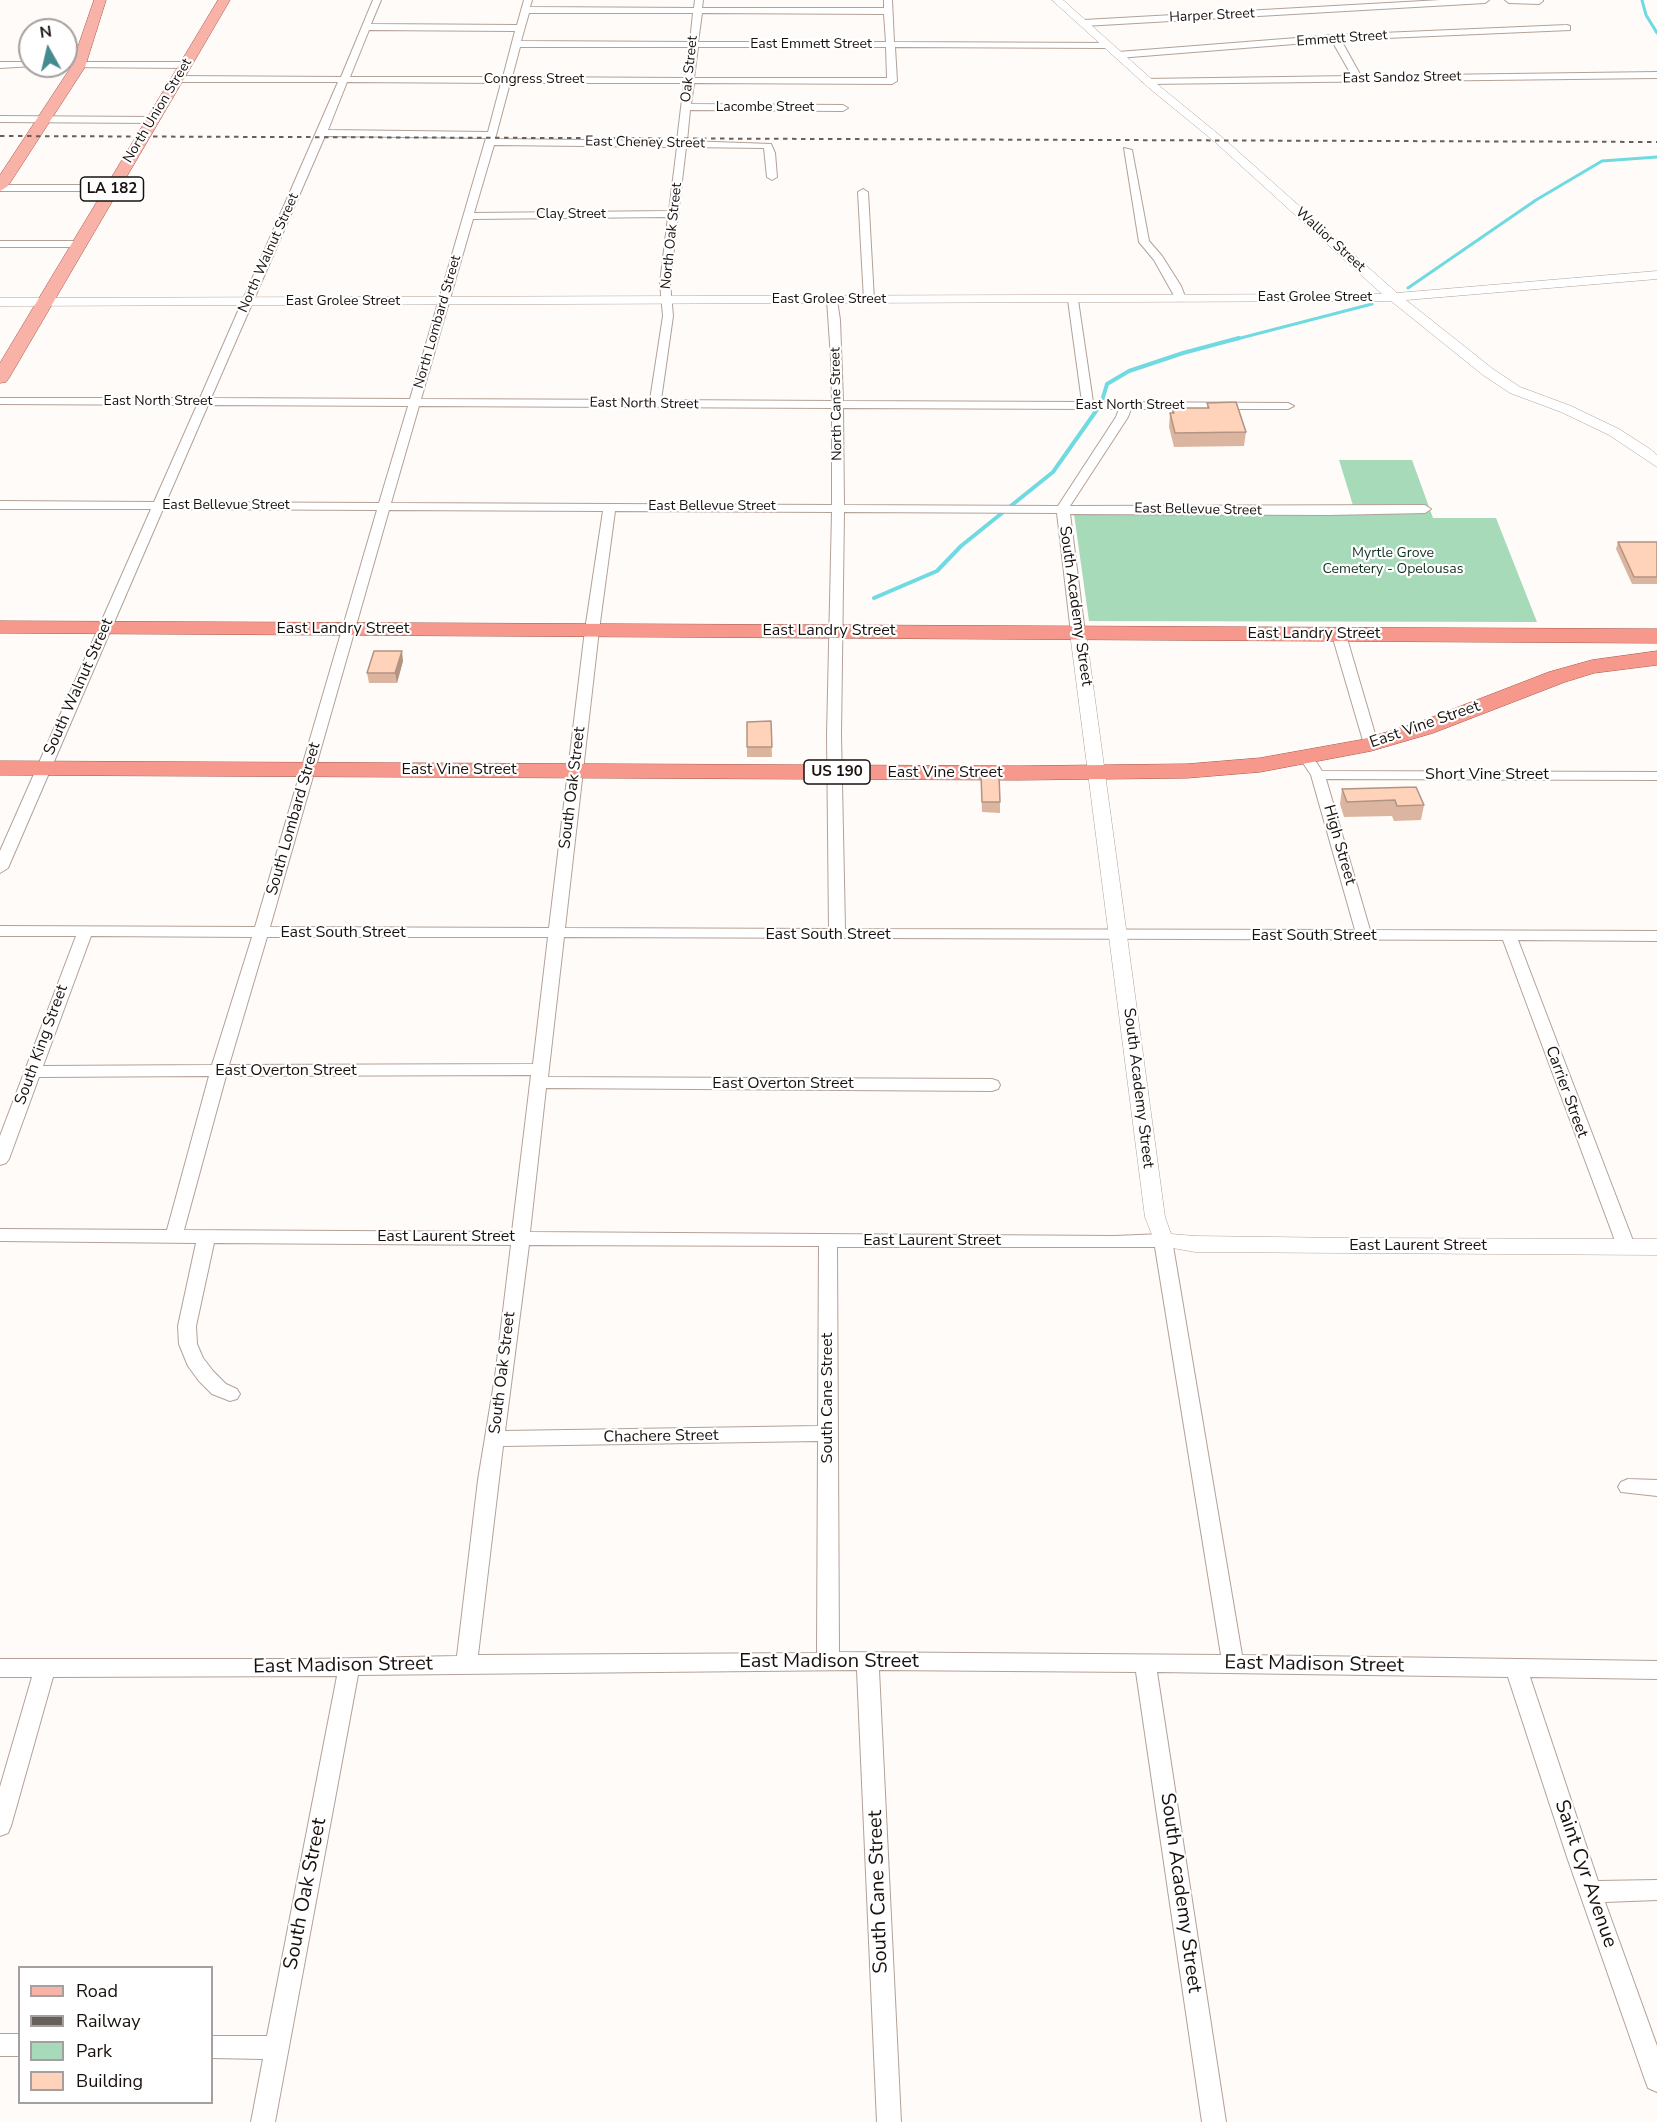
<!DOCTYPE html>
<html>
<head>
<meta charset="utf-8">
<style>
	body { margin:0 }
	#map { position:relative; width:1657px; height:2122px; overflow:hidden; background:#fffbf8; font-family:"Nunito Sans",sans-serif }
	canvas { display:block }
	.legend { position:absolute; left:18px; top:1966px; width:195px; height:138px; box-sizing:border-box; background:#fff; border:2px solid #a3a09f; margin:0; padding:8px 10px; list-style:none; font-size:18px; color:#18110e }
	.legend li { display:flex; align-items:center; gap:12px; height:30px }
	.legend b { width:30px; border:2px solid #a3a09f }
	.north { position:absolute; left:18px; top:18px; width:60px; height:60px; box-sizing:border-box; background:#fff; border:2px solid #a3a09f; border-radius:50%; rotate:352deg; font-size:16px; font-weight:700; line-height:24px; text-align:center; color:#18110e }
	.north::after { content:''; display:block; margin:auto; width:21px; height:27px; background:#438b8f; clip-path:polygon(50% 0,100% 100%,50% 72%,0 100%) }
</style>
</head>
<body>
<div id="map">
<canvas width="1657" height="2122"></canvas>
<ul class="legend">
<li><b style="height:8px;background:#f8b2a8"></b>Road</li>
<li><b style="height:8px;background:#66605d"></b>Railway</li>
<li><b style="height:16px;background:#a6dab8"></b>Park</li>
<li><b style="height:16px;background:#ffd3ba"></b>Building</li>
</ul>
<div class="north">N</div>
</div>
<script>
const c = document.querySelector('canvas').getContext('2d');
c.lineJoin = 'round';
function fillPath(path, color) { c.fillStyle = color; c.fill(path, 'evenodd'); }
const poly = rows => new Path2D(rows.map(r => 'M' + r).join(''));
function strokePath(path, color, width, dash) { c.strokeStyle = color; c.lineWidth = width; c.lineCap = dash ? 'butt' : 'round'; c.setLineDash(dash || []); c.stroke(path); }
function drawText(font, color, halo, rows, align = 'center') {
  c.font = font + ' "Nunito Sans",sans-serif'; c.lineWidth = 4.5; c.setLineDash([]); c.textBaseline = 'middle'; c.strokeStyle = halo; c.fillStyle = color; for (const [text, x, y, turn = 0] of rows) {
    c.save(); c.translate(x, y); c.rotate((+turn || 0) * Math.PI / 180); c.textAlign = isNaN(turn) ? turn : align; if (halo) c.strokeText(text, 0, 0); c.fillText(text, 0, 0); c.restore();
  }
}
const green = poly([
	[1339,460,1412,460,1433,518,1496,518,1537,622,1089,621,1074,514,1356,515]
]);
const streamFar1 = poly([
	[1642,0,1646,15,1657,33],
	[1408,288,1536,200,1602,161,1657,157],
	[1233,340,1372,304]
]);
const stream = poly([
	[874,598,937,571,961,546,1053,472,1101,404,1107,384,1129,371,1183,353,1239,338]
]);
const minor = poly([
	[373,0,381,0,371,24,517,25,524,0,532,0,530,7,694,8,695,0,703,0,702,8,884,8,884,0,892,0,894,42,1109,43,1110,45,1106,48,895,47,897,81,892,84,694,83,691,104,843,105,848,108,843,111,690,110,687,141,771,144,775,153,777,177,772,180,767,177,764,148,686,147,670,283,673,316,661,400,832,401,831,358,827,300,832,297,837,300,840,320,843,401,1082,402,1068,300,1073,297,1078,300,1093,402,1288,403,1294,406,1288,409,1131,409,1128,417,1070,506,1425,505,1431,509,1425,513,1328,515,1070,514,1085,633,1078,637,1071,633,1057,513,844,512,841,735,845,929,1355,930,1311,775,1299,757,1301,754,1311,754,1322,771,1657,772,1657,780,1326,779,1370,930,1657,931,1657,941,1518,940,1635,1246,1632,1251,1626,1252,1620,1251,1617,1246,1503,940,564,937,548,1077,992,1079,998,1081,1000,1085,998,1089,992,1091,546,1088,530,1232,1114,1236,1163,1234,1169,1236,1172,1240,1242,1655,1657,1661,1657,1679,1530,1677,1598,1881,1657,1880,1657,1900,1605,1902,1657,2046,1657,2092,1648,2088,1645,2080,1567,1857,1508,1677,1157,1672,1226,2122,1202,2122,1136,1672,879,1670,901,2122,877,2122,857,1670,358,1675,275,2122,251,2122,263,2059,212,2058,212,2036,267,2036,337,1676,53,1677,11,1826,8,1833,0,1836,0,1787,32,1677,0,1677,0,1659,311,1659,457,1656,478,1480,495,1377,511,1245,214,1243,196,1326,197,1344,203,1358,213,1371,226,1384,237,1389,240,1394,237,1399,230,1401,212,1394,199,1381,188,1366,179,1344,178,1326,196,1243,0,1241,0,1229,167,1230,209,1076,39,1077,9,1159,6,1163,0,1165,0,1136,76,936,0,936,0,926,255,927,377,510,163,509,8,868,0,873,0,851,151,509,0,509,0,501,154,502,197,405,0,404,0,398,200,398,338,82,176,82,171,79,176,76,341,77,373,0],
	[529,13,693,13,690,42,521,41,529,13],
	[702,13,884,14,886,42,698,42,702,13],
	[369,30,515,31,503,77,350,77,369,30],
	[520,47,689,47,685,78,512,77,520,47],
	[698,47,886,47,887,78,694,78,698,47],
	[347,82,501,83,488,132,328,130,347,82],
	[510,83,684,83,677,141,495,139,510,83],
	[325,136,486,138,410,399,211,398,325,136],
	[494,145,677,147,669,211,474,213,494,145],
	[668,217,660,283,663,316,650,400,421,399,473,219,668,217],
	[208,405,408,406,379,503,166,502,208,405],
	[419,406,832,408,832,505,391,503,419,406],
	[843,408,1088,409,1119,409,1116,417,1058,506,844,505,843,408],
	[389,510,603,511,585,630,549,928,270,927,389,510],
	[615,511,832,512,827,735,829,929,565,928,599,630,615,511],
	[91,936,252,937,212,1065,43,1066,91,936],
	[267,937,548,937,533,1064,229,1065,267,937],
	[531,1075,512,1232,184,1230,226,1076,531,1075],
	[529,1245,819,1246,818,1426,505,1431,529,1245],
	[837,1247,1155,1247,1221,1655,839,1652,837,1247],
	[818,1441,817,1653,478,1655,503,1446,818,1441],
	[1441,0,1489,0,1485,3,1084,26,1080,23,1084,20,1441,0],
	[1505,0,1543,0,1543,1,1539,4,1509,3,1505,0],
	[1567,25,1570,26,1570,30,1341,40,1361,76,1657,72,1657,78,1147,84,1142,81,1144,79,1352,76,1332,41,1118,58,1114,55,1118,52,1335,35,1567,25],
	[0,62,30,62,30,66,34,66,0,68,0,62],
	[66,62,185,62,189,65,185,68,63,67,66,66,66,62],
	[0,116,152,117,157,120,152,123,0,122,0,116],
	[1124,148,1132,150,1149,241,1162,256,1181,286,1186,299,1185,301,1177,301,1154,260,1139,242,1124,148],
	[0,185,112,185,117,188,112,191,0,191,0,185],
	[863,189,868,192,874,300,869,303,864,300,858,192,863,189],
	[0,241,79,241,84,244,79,247,0,247,0,241],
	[1339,631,1346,635,1378,744,1376,747,1371,748,1364,744,1332,635,1339,631],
	[1628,1479,1657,1480,1657,1496,1621,1492,1618,1487,1621,1482,1628,1479],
	[0,2034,20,2034,20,2056,0,2056,0,2034]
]);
const tertiary = poly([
	[1052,0,1063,0,1157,84,1223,138,1397,293,1657,271,1657,279,1406,300,1493,369,1520,387,1571,406,1619,429,1650,449,1657,455,1657,467,1609,435,1561,412,1510,393,1483,375,1391,301,0,306,0,298,1382,294,1215,142,1149,88,1052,0],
	[1078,628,1086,633,1165,1217,1171,1234,1195,1236,1347,1238,1657,1239,1657,1255,1195,1252,1156,1245,1145,1217,1070,633,1078,628]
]);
const primary = poly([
	[94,0,106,0,85,67,8,186,0,191,0,175,71,67,94,0],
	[218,0,230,0,9,378,6,382,0,383,0,363,218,0]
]);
const trunk = poly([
	[0,621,1657,629,1657,643,0,633,0,621],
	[1657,651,1657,665,1594,673,1565,682,1433,733,1371,751,1260,772,1187,778,1018,780,0,775,0,761,1018,766,1187,764,1260,758,1360,740,1417,723,1549,672,1592,660,1657,651]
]);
const rail = poly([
	[0,136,1657,142]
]);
const wall = poly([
	[1207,403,1246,432,1244,446,1174,447,1169,427,1170,413,1172,413,1172,408,1207,408],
	[1618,542,1657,542,1657,584,1632,584,1616,549],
	[403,661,397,683,369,683,367,673],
	[771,721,772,757,747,757,747,722],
	[981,775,1000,802,1000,813,982,812],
	[1342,789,1424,805,1421,820,1394,821,1392,816,1344,817,1340,804]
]);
const shadedWall = poly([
	[402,651,403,661,397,683,395,673]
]);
const building = poly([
	[1236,402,1246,432,1175,433,1170,413,1174,413,1172,408,1209,408,1207,403,1236,402],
	[1618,542,1657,542,1657,577,1634,577,1618,542],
	[374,651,402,651,395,673,367,673,374,651],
	[771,721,772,747,747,747,747,722,771,721],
	[981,775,999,775,1000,802,982,802,981,775],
	[1416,787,1424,805,1397,806,1395,800,1347,802,1342,789,1416,787]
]);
const farStreetnames = [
	["Harper Street",1212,16,-3],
	["Emmett Street",1342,39,-4],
	["East Emmett Street",811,45],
	["Oak Street",690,69,-84],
	["East Sandoz Street",1402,78,-1],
	["Congress Street",534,80],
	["Lacombe Street",765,108],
	["North Union Street",158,111,-59],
	["East Cheney Street",645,143,1],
	["Clay Street",571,215],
	["North Oak Street",672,236,-84],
	["Wallior Street",1330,240,42],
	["North Walnut Street",269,253,-66],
	["East Grolee Street",1315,298],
	["East Grolee Street",829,300],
	["East Grolee Street",343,302],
	["North Lombard Street",438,322,-74],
	["East North Street",158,402],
	["East North Street",644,404,1],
	["North Cane Street",837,404,-91],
	["East North Street",1130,406],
	["East Bellevue Street",226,506],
	["East Bellevue Street",712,507],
	["East Bellevue Street",1198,510,1]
];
const farParknames = [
	["Myrtle Grove",1393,554],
	["Cemetery - Opelousas",1393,570]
];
const shields = [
	[112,189,63],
	[837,772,66]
];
const shieldNames = [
	["LA 182",112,189],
	["US 190",837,772]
];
const streetNames = [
	["South Academy Street",1075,606,82],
	["East Landry Street",343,629],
	["East Landry Street",829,631],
	["East Landry Street",1314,634],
	["South Walnut Street",79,687,-66],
	["East Vine Street",1425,725,-19],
	["East Vine Street",459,770],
	["East Vine Street",945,773],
	["Short Vine Street",1487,775],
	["South Oak Street",573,788,-83],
	["South Lombard Street",294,819,-74],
	["High Street",1339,845,74],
	["East South Street",343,933],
	["East South Street",828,935],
	["East South Street",1314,936],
	["South King Street",42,1045,-70],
	["East Overton Street",286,1071],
	["East Overton Street",783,1084],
	["South Academy Street",1138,1088,83],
	["Carrier Street",1566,1092,70],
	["East Laurent Street",446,1237],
	["East Laurent Street",932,1241],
	["East Laurent Street",1418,1246],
	["South Oak Street",503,1373,-83],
	["South Cane Street",828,1398,-90],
	["Chachere Street",661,1437,-1]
];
const nearStreetnames = [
	["East Madison Street",829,1662],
	["East Madison Street",1314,1665,1],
	["East Madison Street",343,1666,-1],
	["Saint Cyr Avenue",1585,1874,71],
	["South Cane Street",879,1892,-92],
	["South Academy Street",1180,1893,82],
	["South Oak Street",306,1894,-79]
];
fillPath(green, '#a6dab8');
strokePath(streamFar1, '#6fdae1', 3);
strokePath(stream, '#6fdae1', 4);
strokePath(minor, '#b3a197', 2);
strokePath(tertiary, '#b3a197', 1);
strokePath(primary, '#a6584c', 1);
strokePath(trunk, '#a6584c', 1);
fillPath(minor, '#fff');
fillPath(tertiary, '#fff');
fillPath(primary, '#f8b2a8');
fillPath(trunk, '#f6988b');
strokePath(rail, '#66605d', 2, [4.5, 4.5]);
fillPath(wall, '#dbb5a0');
fillPath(shadedWall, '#b29482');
fillPath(building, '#ffd3ba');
strokePath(building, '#b29482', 1.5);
drawText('14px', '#18110e', '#fff', farStreetnames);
drawText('14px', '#11311f', '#fff', farParknames);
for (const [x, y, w] of shields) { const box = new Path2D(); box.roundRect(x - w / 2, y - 12, w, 24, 4.5); c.fillStyle = '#fff'; c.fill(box); strokePath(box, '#18110e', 1.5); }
drawText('bold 15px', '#18110e', null, shieldNames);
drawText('16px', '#18110e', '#fff', streetNames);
drawText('20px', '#18110e', '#fff', nearStreetnames);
</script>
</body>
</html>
